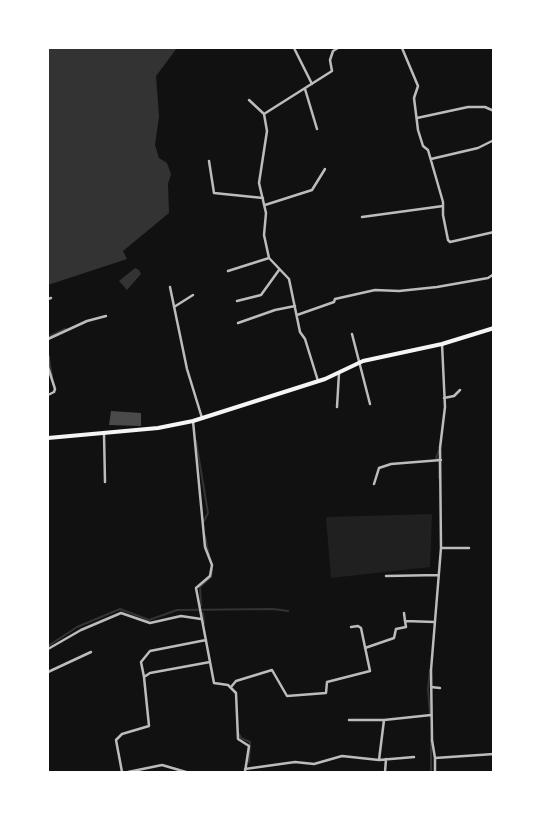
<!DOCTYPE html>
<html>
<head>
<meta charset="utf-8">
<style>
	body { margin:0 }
	#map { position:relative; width:541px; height:820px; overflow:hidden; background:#111; font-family:"Noto Serif",serif }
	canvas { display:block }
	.frame { position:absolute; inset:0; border:49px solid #fff; pointer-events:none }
</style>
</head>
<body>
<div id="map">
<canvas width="541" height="820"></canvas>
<div class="frame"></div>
</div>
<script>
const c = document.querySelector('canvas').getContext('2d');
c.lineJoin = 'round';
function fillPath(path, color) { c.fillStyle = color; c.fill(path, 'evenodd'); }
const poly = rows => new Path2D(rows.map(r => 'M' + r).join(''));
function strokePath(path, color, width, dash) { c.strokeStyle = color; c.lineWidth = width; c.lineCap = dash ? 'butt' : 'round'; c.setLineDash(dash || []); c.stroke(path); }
const green = poly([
	[432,514,430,567,331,578,326,517]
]);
const water = poly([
	[48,48,177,48,156,76,159,116,155,145,159,158,167,163,171,174,168,184,169,213,123,251,127,259,48,285],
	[135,268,139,270,141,274,127,290,119,281]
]);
const stream = poly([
	[48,337,65,329,67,330],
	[48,354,52,376],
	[196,441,208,513,204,521],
	[439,451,436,458,439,459,439,478],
	[205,536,209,556],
	[201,606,200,587,211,577,212,570],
	[203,613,204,623],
	[48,646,77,627,120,609,149,620,177,610,273,609,288,611],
	[430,670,428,689,430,715],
	[239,734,241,738,250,742,249,762],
	[431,772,431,740]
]);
const building = poly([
	[111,411,141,413,141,426,109,425]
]);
const minor = poly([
	[294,48,312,84],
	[402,48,418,86,414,98,418,130,423,146,428,150,443,202,443,215,448,240,450,242,494,232],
	[305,89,317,129],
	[249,100,264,114,267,131,259,183,266,213,264,235,269,258,289,279,300,332,305,339,318,381],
	[264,114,332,71,330,60,333,51,338,48],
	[417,118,468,107,485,107,494,111],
	[431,159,478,148,494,140],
	[209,161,214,193,263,198],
	[265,205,312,190,325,169],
	[362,217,443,206],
	[228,271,269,258],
	[170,287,187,369,202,418],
	[48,299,51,298],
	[237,301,261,295,279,270],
	[174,307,193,295],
	[297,315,334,302,335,299,375,290,399,291,437,287,488,278,494,274],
	[238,323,275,310,295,306],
	[352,334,370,404],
	[48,339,87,321,106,316],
	[442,344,445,407,440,448,441,548,431,670,432,740,435,758,494,754],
	[48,356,48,367,55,389,54,392,48,395],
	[444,398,454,396,460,390],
	[337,407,339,373],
	[193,421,205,547,212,565,210,576,196,588,214,683,228,685,236,693,238,739,249,746,245,772],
	[104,434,105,482],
	[374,484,379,468,391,464,441,460],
	[441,548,469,548],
	[386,576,438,575],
	[404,613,405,621],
	[365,648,394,638,396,629,406,627,405,621,435,622],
	[48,649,81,630,121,613,150,623,181,616,201,619],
	[48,672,91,652],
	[144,677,141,662,150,651,206,640],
	[231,687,236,681,272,670,287,696,326,693,327,682,370,671,361,628,358,626,351,627],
	[431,687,440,688],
	[349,720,384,720],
	[379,760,414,757],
	[245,769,295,762,314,764,342,756,379,760,384,720,431,715],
	[122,772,116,740,122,734,149,726,144,677,150,673,210,662],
	[128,772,162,765,186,772],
	[385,772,386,759],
	[435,772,435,758]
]);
const secondary = poly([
	[48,438,158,428,193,421,325,379,363,361,442,344,494,328]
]);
fillPath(green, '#202020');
fillPath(water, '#333');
strokePath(stream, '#333', 2);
fillPath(building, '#4a4a4a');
strokePath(minor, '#bcbcbc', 2.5);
strokePath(secondary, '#f5f5f5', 4);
</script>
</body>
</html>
